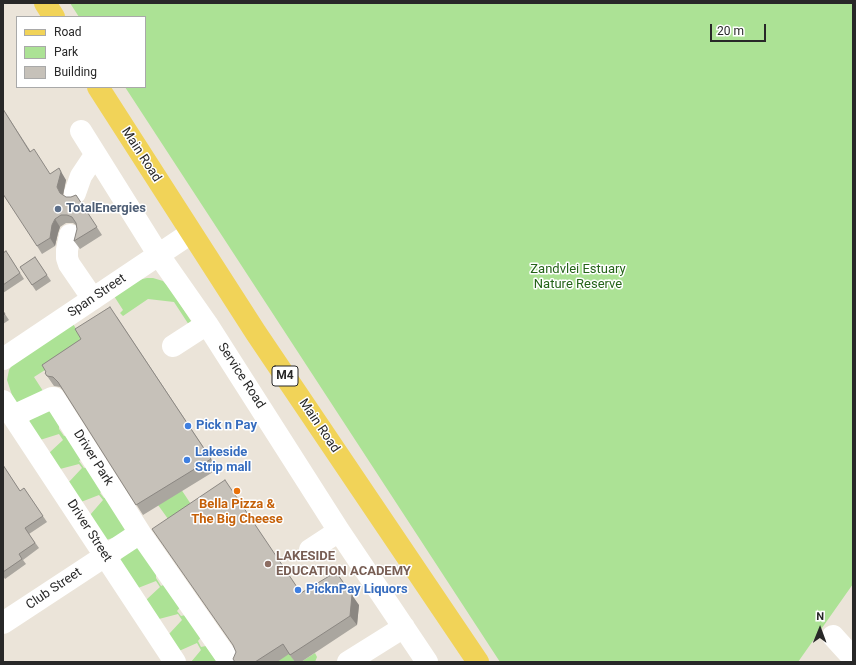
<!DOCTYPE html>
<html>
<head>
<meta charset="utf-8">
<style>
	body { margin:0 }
	#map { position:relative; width:856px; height:665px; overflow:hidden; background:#ebe4d9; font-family:Roboto,sans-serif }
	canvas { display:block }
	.frame { position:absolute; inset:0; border:4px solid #282828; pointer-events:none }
	.legend { position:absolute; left:16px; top:16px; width:130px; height:72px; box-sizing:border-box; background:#fff; border:1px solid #a9a9a9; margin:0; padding:5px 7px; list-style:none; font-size:12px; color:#282828 }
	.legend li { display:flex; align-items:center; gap:8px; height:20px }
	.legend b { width:20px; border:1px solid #a9a9a9 }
	.north { position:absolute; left:800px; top:609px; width:40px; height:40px; -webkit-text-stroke:3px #fff; paint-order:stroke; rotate:1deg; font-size:11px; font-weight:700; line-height:16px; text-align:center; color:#282828 }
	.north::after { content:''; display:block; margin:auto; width:14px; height:18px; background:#282828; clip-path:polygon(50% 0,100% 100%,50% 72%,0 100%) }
	.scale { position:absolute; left:710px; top:24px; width:56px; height:18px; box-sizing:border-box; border:2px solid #282828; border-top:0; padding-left:5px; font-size:12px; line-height:14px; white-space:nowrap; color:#282828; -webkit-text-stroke:3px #fff; paint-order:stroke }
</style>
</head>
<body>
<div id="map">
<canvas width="856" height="665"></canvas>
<div class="frame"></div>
<ul class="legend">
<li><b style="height:5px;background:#f1d358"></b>Road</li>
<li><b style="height:11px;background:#ace295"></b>Park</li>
<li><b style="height:11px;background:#c6c1b9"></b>Building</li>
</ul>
<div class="north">N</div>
<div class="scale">20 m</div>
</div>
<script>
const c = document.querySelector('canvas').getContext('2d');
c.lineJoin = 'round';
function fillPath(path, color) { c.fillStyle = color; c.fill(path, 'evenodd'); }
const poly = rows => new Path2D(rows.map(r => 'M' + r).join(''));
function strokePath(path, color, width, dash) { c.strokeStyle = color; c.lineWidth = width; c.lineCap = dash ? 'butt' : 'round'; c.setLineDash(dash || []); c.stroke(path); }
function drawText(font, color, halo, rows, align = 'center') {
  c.font = font + ' Roboto,sans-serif'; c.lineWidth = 3; c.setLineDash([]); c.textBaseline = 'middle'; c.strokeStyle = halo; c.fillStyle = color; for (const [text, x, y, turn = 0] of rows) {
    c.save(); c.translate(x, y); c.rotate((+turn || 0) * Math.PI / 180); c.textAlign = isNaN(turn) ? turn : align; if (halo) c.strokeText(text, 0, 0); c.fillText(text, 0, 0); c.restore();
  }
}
const green = poly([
	[70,3,853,3,853,584,798,662,500,662,125,87,145,87,145,17,79,17],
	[147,278,153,278,163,281,169,287,191,321,189,325,174,302,148,299,123,316,120,313,123,310,114,296,138,280],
	[72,322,82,339,295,662,271,662,158,505,168,499,45,370,34,377,43,391,20,409,13,398,7,380,9,370,14,362],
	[48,408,59,425,59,429,64,436,70,435,82,459,79,461,84,468,90,466,103,490,100,493,104,498,111,496,128,519,126,534,106,540,90,515,103,500,99,495,81,502,68,483,82,468,79,464,60,469,49,453,63,440,59,434,40,440,28,422,42,409],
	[132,544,156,561,156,578,161,586,166,584,183,604,177,611,181,616,190,614,202,636,198,641,201,647,206,646,217,662,191,662,201,650,197,643,179,651,169,634,182,620,178,614,159,619,146,600,160,587,156,581,138,588,120,560],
	[315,653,317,657,315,662,301,662]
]);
const minor = poly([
	[81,131,158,254,207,324,339,531,427,662],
	[75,193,81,176,95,155],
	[70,235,67,250,67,258,69,264,93,299],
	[173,346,207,324],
	[3,359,191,233],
	[3,401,175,662],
	[140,533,230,662],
	[310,550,339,531],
	[3,623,140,533,54,398,52,398,13,416],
	[833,636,853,658],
	[348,662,404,627]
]);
const major = poly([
	[45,3,54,17],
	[98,87,256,333,478,662]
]);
const wall = poly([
	[3,109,31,152,50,174,66,180,63,195,66,197,71,197,76,195,102,235,80,249,74,241,77,229,76,225,73,223,66,223,60,227,58,233,55,246,42,254,37,246],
	[6,251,24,279,3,293,3,253],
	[35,257,51,281,36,291,20,267],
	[3,311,9,320,3,324],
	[117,317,218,469,143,515,63,390,60,387,54,386,45,373],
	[3,465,20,491,24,488,47,522,29,534,39,548,23,560,26,564,5,579,3,576],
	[301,593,359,605,357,625,301,662,295,662,289,654,277,662,235,662]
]);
const shadedWall = poly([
	[59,168,66,180,63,195,60,193,57,187],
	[55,219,60,227,58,233,55,246,50,238,52,225],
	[336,572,359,605,357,625,350,616]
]);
const building = poly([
	[3,109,30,152,34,149,50,174,59,168,61,172,57,187,60,193,66,197,71,197,76,195,97,227,74,241,77,229,76,223,72,217,67,215,61,215,55,219,52,225,50,238,37,246,3,194,3,109],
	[6,251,20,273,3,285,3,253,6,251],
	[35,257,47,275,32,285,20,267,35,257],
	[110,307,211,459,136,505,58,382,53,377,47,376,45,373,46,372,42,365,81,339,75,329,110,307],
	[3,311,5,314,3,316,3,311],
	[3,465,20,491,24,488,43,516,25,528,35,543,19,554,22,559,3,572,3,465],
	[225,480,301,593,336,572,352,595,350,616,290,655,283,644,255,662,235,662,233,659,236,652,233,645,152,529,225,480]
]);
const markers = [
	[58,209,4,"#5c6f8a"],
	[188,426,4,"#3f7fe0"],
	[187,460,4,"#3f7fe0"],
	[237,491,4,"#e8710a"],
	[268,564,4,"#8d6e63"],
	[298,590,4,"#3f7fe0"]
];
const shields = [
	[285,376,26]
];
const shieldNames = [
	["M4",285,376]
];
const streetNames = [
	["Main Road",141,155,57],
	["Span Street",97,296,-34],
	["Service Road",241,376,57],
	["Main Road",319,426,56],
	["Driver Park",93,458,58],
	["Driver Street",89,531,57],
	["Club Street",54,589,-34]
];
const serviceNames = [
	["TotalEnergies",66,209]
];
const parkNames = [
	["Zandvlei Estuary",578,270],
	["Nature Reserve",578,285]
];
const shopNames = [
	["Pick n Pay",196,426],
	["Lakeside",195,453],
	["Strip mall",195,468],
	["PicknPay Liquors",306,590]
];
const foodNames = [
	["Bella Pizza &",237,505],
	["The Big Cheese",237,520]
];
const educationNames = [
	["LAKESIDE",276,557],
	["EDUCATION ACADEMY",276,572]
];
fillPath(green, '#ace295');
strokePath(minor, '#fff', 22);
strokePath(major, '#f1d358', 22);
fillPath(wall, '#aaa69f');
fillPath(shadedWall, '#8b8782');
fillPath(building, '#c6c1b9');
strokePath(building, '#8b8782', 1);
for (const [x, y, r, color] of markers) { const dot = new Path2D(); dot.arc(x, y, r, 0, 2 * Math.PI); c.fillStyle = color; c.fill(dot); strokePath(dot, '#fff', 1.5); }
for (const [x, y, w] of shields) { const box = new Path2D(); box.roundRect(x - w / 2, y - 10, w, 20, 3); c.fillStyle = '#fff'; c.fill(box); strokePath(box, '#282828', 1); }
drawText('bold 12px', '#282828', null, shieldNames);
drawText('13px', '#282828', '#fff', streetNames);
drawText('bold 13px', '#4e5e75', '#fff', serviceNames, 'left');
drawText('13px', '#256419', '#fff', parkNames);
drawText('bold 13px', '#366cbe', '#fff', shopNames, 'left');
drawText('bold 13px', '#c56008', '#fff', foodNames);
drawText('bold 13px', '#785e54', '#fff', educationNames, 'left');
</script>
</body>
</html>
